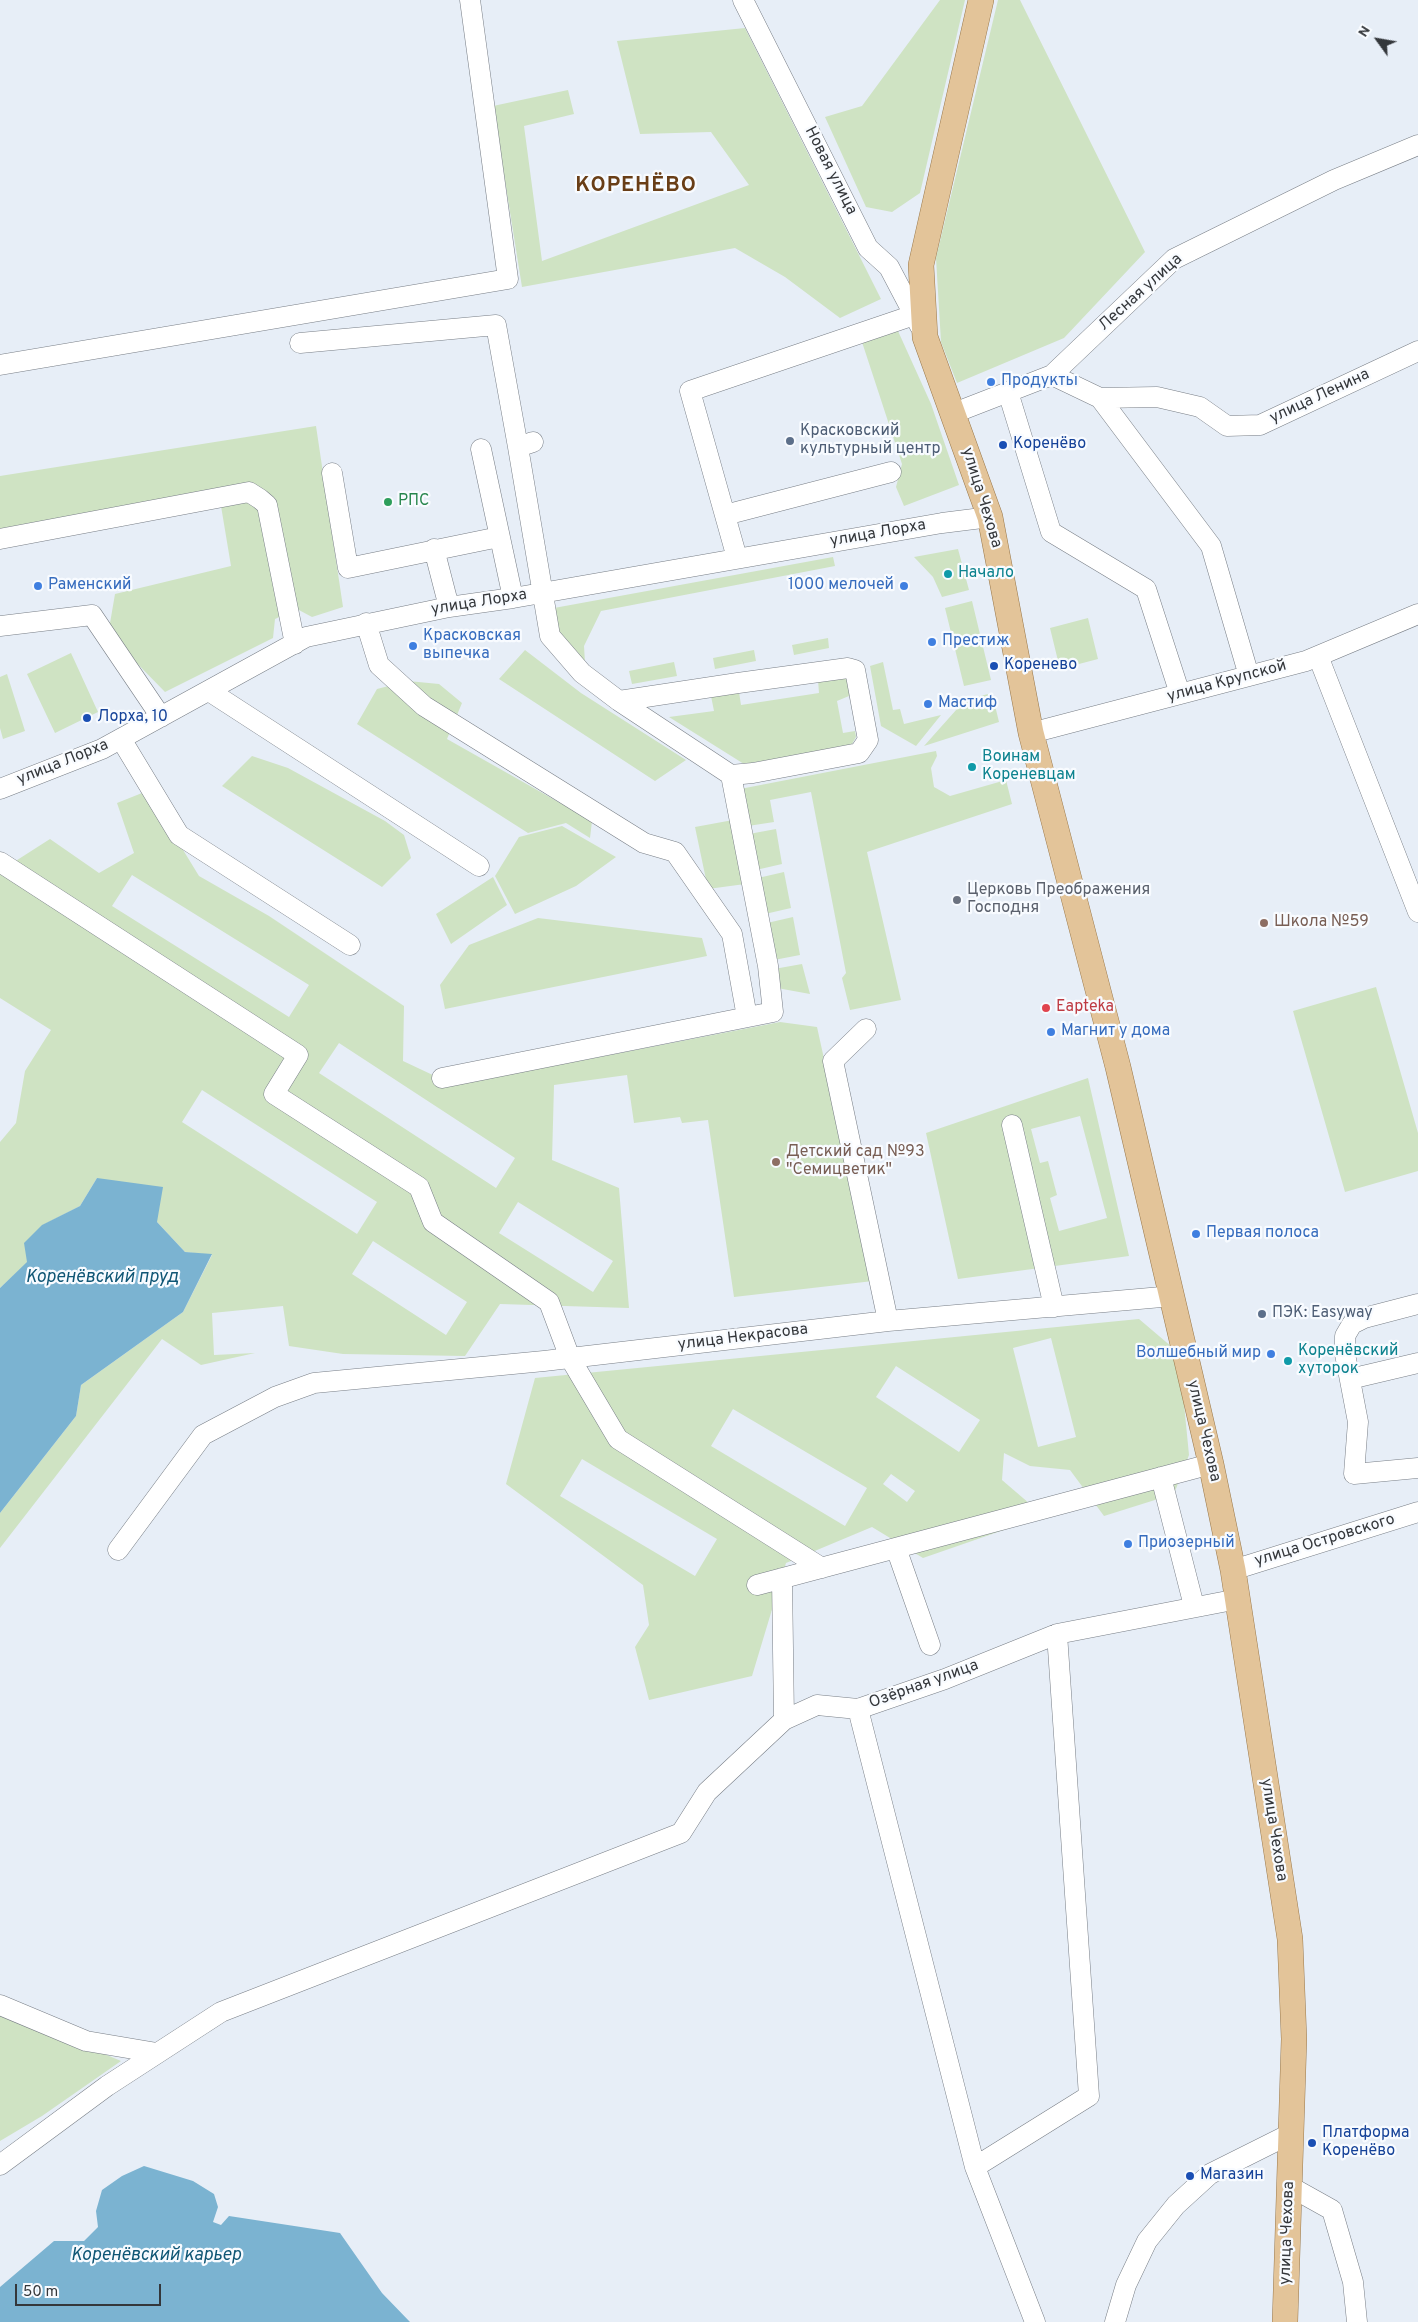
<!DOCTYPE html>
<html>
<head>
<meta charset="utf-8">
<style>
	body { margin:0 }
	#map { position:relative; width:1418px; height:2322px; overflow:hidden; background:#e7eef7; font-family:Overpass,sans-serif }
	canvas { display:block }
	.north { position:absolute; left:1353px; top:15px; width:50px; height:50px; -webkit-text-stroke:4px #f8fbff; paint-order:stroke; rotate:302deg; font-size:14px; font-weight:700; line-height:20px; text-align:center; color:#34373b }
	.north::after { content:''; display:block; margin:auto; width:18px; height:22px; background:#34373b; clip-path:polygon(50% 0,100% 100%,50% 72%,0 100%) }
	.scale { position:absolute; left:15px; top:2284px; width:146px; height:22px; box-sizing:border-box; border:2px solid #34373b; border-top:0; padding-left:6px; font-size:15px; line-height:18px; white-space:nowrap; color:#34373b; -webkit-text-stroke:4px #f8fbff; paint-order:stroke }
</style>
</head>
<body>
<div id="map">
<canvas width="1418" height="2322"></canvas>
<div class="north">N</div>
<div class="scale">50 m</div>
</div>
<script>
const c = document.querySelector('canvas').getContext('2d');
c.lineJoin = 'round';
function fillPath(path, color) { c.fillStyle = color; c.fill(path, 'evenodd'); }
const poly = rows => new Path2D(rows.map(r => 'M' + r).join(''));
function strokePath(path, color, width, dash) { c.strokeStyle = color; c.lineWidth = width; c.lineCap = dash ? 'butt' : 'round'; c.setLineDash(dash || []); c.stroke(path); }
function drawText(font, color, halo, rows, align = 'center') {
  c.font = font + ' Overpass,sans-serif'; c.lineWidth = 4.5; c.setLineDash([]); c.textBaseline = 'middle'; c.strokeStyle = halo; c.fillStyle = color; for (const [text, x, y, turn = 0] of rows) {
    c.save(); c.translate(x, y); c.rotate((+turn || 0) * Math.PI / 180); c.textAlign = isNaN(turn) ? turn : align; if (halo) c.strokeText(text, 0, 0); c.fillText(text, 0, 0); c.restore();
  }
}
const green = poly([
	[940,0,965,0,920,193,892,212,866,207,825,117,862,106],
	[998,0,1020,0,1145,252,1064,338,957,383,941,342,936,258],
	[745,28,881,299,840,318,785,277,735,248,522,287,493,106,568,90,574,114,524,126,542,261,749,185,711,132,640,134,617,41],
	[898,331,931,404,959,485,904,506,896,487,902,464,862,342],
	[316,426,343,607,312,617,297,609,275,619,273,638,165,692,124,650,109,629,115,594,231,566,218,488,0,532,0,476],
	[958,549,969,590,942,597,933,577,914,557],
	[833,557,835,566,601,611,584,646,585,663,556,632,554,608],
	[972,601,991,680,964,686,945,608],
	[1088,618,1098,659,1060,669,1050,628],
	[828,638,829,648,794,655,792,645],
	[525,650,581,693,686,760,655,781,499,679],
	[754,650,756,661,715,669,713,658],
	[71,653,98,712,55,733,27,674],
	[674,662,677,676,632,684,629,671],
	[883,662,893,710,900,709,904,724,941,715,916,746,881,726,870,666],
	[7,674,25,731,3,739,0,728,0,677],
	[849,675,852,691,849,696,837,701,843,733,855,731,856,737,852,744,843,748,744,764,669,717,714,711,711,696,739,692,741,705,819,693,818,680],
	[408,681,439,684,462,703,447,739,592,821,590,838,566,823,528,833,357,724,377,689],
	[992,693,999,722,924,746,965,700],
	[936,751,937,756,931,768,934,787,950,796,1006,780,1012,804,867,852,901,1000,850,1010,842,978,846,973,811,792,770,800,774,822,748,826,740,789],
	[252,756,288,768,385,821,404,835,411,858,382,887,222,786],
	[147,791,199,876,269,916,404,1006,403,1061,454,1085,780,1022,817,1027,873,1281,734,1297,708,1120,682,1123,680,1117,634,1123,627,1075,554,1085,552,1160,619,1188,629,1308,500,1304,465,1356,343,1354,289,1346,283,1306,212,1313,214,1355,255,1353,201,1365,162,1339,0,1548,0,1513,76,1416,81,1385,183,1312,212,1255,185,1252,157,1222,97,1178,80,1206,43,1225,28,1262,0,1288,0,1142,16,1123,25,1071,51,1030,0,998,0,871,50,839,99,873,134,853,117,803],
	[132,875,309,985,289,1017,112,906],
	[339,1043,515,1158,496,1188,319,1073],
	[202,1090,377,1202,357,1234,182,1122],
	[518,1202,613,1261,593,1292,499,1233],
	[373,1241,467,1302,446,1335,352,1274],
	[733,820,745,884,708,889,695,827],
	[562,826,616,857,576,886,515,914,495,876,519,837],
	[776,829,782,864,756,870,749,834],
	[784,872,791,908,765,914,758,878],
	[493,877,507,905,451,944,436,914],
	[793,917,800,955,774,960,767,923],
	[538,918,702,938,707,956,445,1009,440,985,469,945],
	[802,964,810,994,777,988,774,969],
	[1376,987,1418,1133,1418,1171,1345,1192,1293,1011],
	[1088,1078,1129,1256,958,1279,926,1133],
	[1080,1116,1107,1218,1059,1231,1050,1198,1057,1195,1048,1161,1040,1163,1031,1129],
	[1139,1319,1179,1353,1189,1455,1174,1494,1104,1516,1070,1470,1030,1466,1004,1453,1002,1480,1044,1516,923,1558,872,1527,786,1563,752,1676,649,1700,635,1647,649,1625,643,1585,506,1484,535,1378],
	[1051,1338,1076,1437,1038,1447,1013,1348],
	[896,1366,980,1420,959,1452,876,1397],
	[733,1409,867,1488,845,1526,711,1446],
	[582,1459,717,1539,695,1576,560,1496],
	[891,1474,915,1491,907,1502,883,1484],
	[0,2010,121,2061,42,2116,0,2141]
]);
const water = poly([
	[97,1178,163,1187,157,1222,185,1252,212,1254,183,1312,81,1385,76,1416,0,1513,0,1288,27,1262,24,1243,42,1225,80,1206],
	[144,2166,193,2181,214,2194,218,2207,213,2222,221,2225,229,2216,340,2233,382,2293,410,2322,0,2322,0,2287,54,2241,84,2241,98,2227,96,2211,102,2190,122,2176]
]);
const minor = poly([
	[743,0,868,248,889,267,920,326],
	[300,343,496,325,518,447],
	[0,365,508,279,470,0],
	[1052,375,1100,398,1157,397,1200,407,1227,426,1260,425,1418,351],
	[1008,392,1051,532,1146,589,1180,694],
	[1100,398,1211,546,1249,676],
	[954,413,1052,375,1174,259,1334,180,1418,145],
	[533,442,518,447,550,636,582,673,619,701,738,683,848,668,855,670,868,740,859,753,753,773,731,775,619,701],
	[481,449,513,598],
	[332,473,348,568,499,537],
	[725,515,891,472],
	[0,539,249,492,260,499,267,505,295,644],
	[434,549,449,607],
	[737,558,690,391,914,315],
	[366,623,379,665,424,706,644,843,675,852,732,934,747,1017],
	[0,626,92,615,161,717],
	[1318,656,1418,912],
	[209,691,479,866],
	[1031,733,1306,661,1418,614],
	[121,739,179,835,350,945],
	[0,789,102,749,306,637,449,607,513,598,942,523,990,517],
	[0,862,298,1055,274,1094,419,1187,433,1222,549,1302,570,1358,618,1439,822,1568],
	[866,1029,833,1061,888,1321],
	[442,1078,773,1012,768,966,731,775],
	[1012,1125,1054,1307],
	[1418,1304,1364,1318,1352,1324,1345,1336,1345,1354,1358,1422,1354,1474,1418,1468],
	[1350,1379,1418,1363],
	[1161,1477,1194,1606],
	[896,1548,930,1645],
	[118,1550,203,1435,275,1397,314,1383,544,1361,888,1321,1173,1296],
	[1233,1570,1418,1512],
	[782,1578,784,1720],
	[757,1585,1211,1464],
	[858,1709,975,2167,1035,2322],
	[0,2005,86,2041,157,2053],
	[0,2165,107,2086,221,2012,681,1833,707,1792,784,1720,817,1705,858,1709,945,1679,1057,1634,1238,1599],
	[975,2167,1089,2096,1057,1634],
	[1289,2186,1332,2210,1353,2282,1357,2322],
	[1115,2322,1126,2285,1147,2241,1176,2205,1210,2174,1292,2133]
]);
const major = poly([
	[981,0,921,265,925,337,990,517,1031,733,1118,1067,1211,1464,1233,1570,1290,1939,1294,2039,1285,2322]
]);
const markers = [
	[991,382,5,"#3f7fe0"],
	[790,441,5,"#5c6f8a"],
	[1003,445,5,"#1a4fb4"],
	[388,502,5,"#2e9e5b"],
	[948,574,5,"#0f9aa8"],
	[38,586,5,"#3f7fe0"],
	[904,586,5,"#3f7fe0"],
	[932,642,5,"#3f7fe0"],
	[413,646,5,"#3f7fe0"],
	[994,666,5,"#1a4fb4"],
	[928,704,5,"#3f7fe0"],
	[87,718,5,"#1a4fb4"],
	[972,767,5,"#0f9aa8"],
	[957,900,5,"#6b7280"],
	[1264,923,5,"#8d6e63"],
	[1046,1008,5,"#e0444e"],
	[1051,1032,5,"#3f7fe0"],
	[776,1162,5,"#8d6e63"],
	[1196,1234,5,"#3f7fe0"],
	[1262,1314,5,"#5c6f8a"],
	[1271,1354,5,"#3f7fe0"],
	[1288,1361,5,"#0f9aa8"],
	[1128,1544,5,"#3f7fe0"],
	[1312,2143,5,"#1a4fb4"],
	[1190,2176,5,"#1a4fb4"]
];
const streetNames = [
	["Новая улица",830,171,63],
	["Лесная улица",1141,293,-42],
	["улица Ленина",1320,397,-25],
	["улица Чехова",981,498,73],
	["улица Лорха",878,534,-10],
	["улица Лорха",479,603,-9],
	["улица Крупской",1227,682,-15],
	["улица Лорха",63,763,-22],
	["улица Некрасова",743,1338,-7],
	["улица Чехова",1203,1431,77],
	["улица Островского",1325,1541,-17],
	["Озёрная улица",924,1685,-20],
	["улица Чехова",1273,1830,81],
	["улица Чехова",1288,2233,-88]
];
const shopNames = [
	["Продукты",1001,382],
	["Раменский",48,586],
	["1000 мелочей",894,586,"right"],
	["Красковская",423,637],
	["выпечка",423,655],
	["Престиж",942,642],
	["Мастиф",938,704],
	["Магнит у дома",1061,1032],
	["Первая полоса",1206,1234],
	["Волшебный мир",1261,1354,"right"],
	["Приозерный",1138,1544]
];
const serviceNames = [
	["Красковский",800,432],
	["культурный центр",800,450],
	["ПЭК: Easyway",1272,1314]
];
const transitNames = [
	["Коренёво",1013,445],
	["Коренево",1004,666],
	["Лорха, 10",97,718],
	["Платформа",1322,2134],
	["Коренёво",1322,2152],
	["Магазин",1200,2176]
];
const leisureNames = [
	["РПС",398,502]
];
const cultureNames = [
	["Начало",958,574],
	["Воинам",982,758],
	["Кореневцам",982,776],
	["Коренёвский",1298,1352],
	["хуторок",1298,1370]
];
const worshipNames = [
	["Церковь Преображения",967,891],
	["Господня",967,909]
];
const educationNames = [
	["Школа №59",1274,923],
	["Детский сад №93",786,1153],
	["\"Семицветик\"",786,1171]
];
const healthNames = [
	["Eapteka",1056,1008]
];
const waterNames = [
	["Коренёвский пруд",102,1278],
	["Коренёвский карьер",156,2256]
];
const districtNames = [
	["КОРЕНЁВО",636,187]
];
fillPath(green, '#cfe3c3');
fillPath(water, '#7bb3d1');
strokePath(minor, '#787e86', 21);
strokePath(major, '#9a794c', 26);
strokePath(minor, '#fff', 20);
strokePath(major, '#e3c499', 25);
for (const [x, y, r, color] of markers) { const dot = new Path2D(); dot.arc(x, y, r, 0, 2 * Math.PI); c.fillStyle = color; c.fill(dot); strokePath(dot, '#f8fbff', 2); }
drawText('16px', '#34373b', '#f8fbff', streetNames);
drawText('16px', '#366cbe', '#f8fbff', shopNames, 'left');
drawText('16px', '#4e5e75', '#f8fbff', serviceNames, 'left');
drawText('16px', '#164399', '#f8fbff', transitNames, 'left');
drawText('16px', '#27864d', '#f8fbff', leisureNames, 'left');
drawText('16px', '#0d838f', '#f8fbff', cultureNames, 'left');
drawText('16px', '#5b616d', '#f8fbff', worshipNames, 'left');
drawText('16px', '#785e54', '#f8fbff', educationNames, 'left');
drawText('16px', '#be3a42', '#f8fbff', healthNames, 'left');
drawText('italic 18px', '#0f5675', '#f8fbff', waterNames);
c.letterSpacing = '1px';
drawText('bold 21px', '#693e17', '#f8fbff', districtNames);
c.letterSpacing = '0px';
</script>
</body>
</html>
